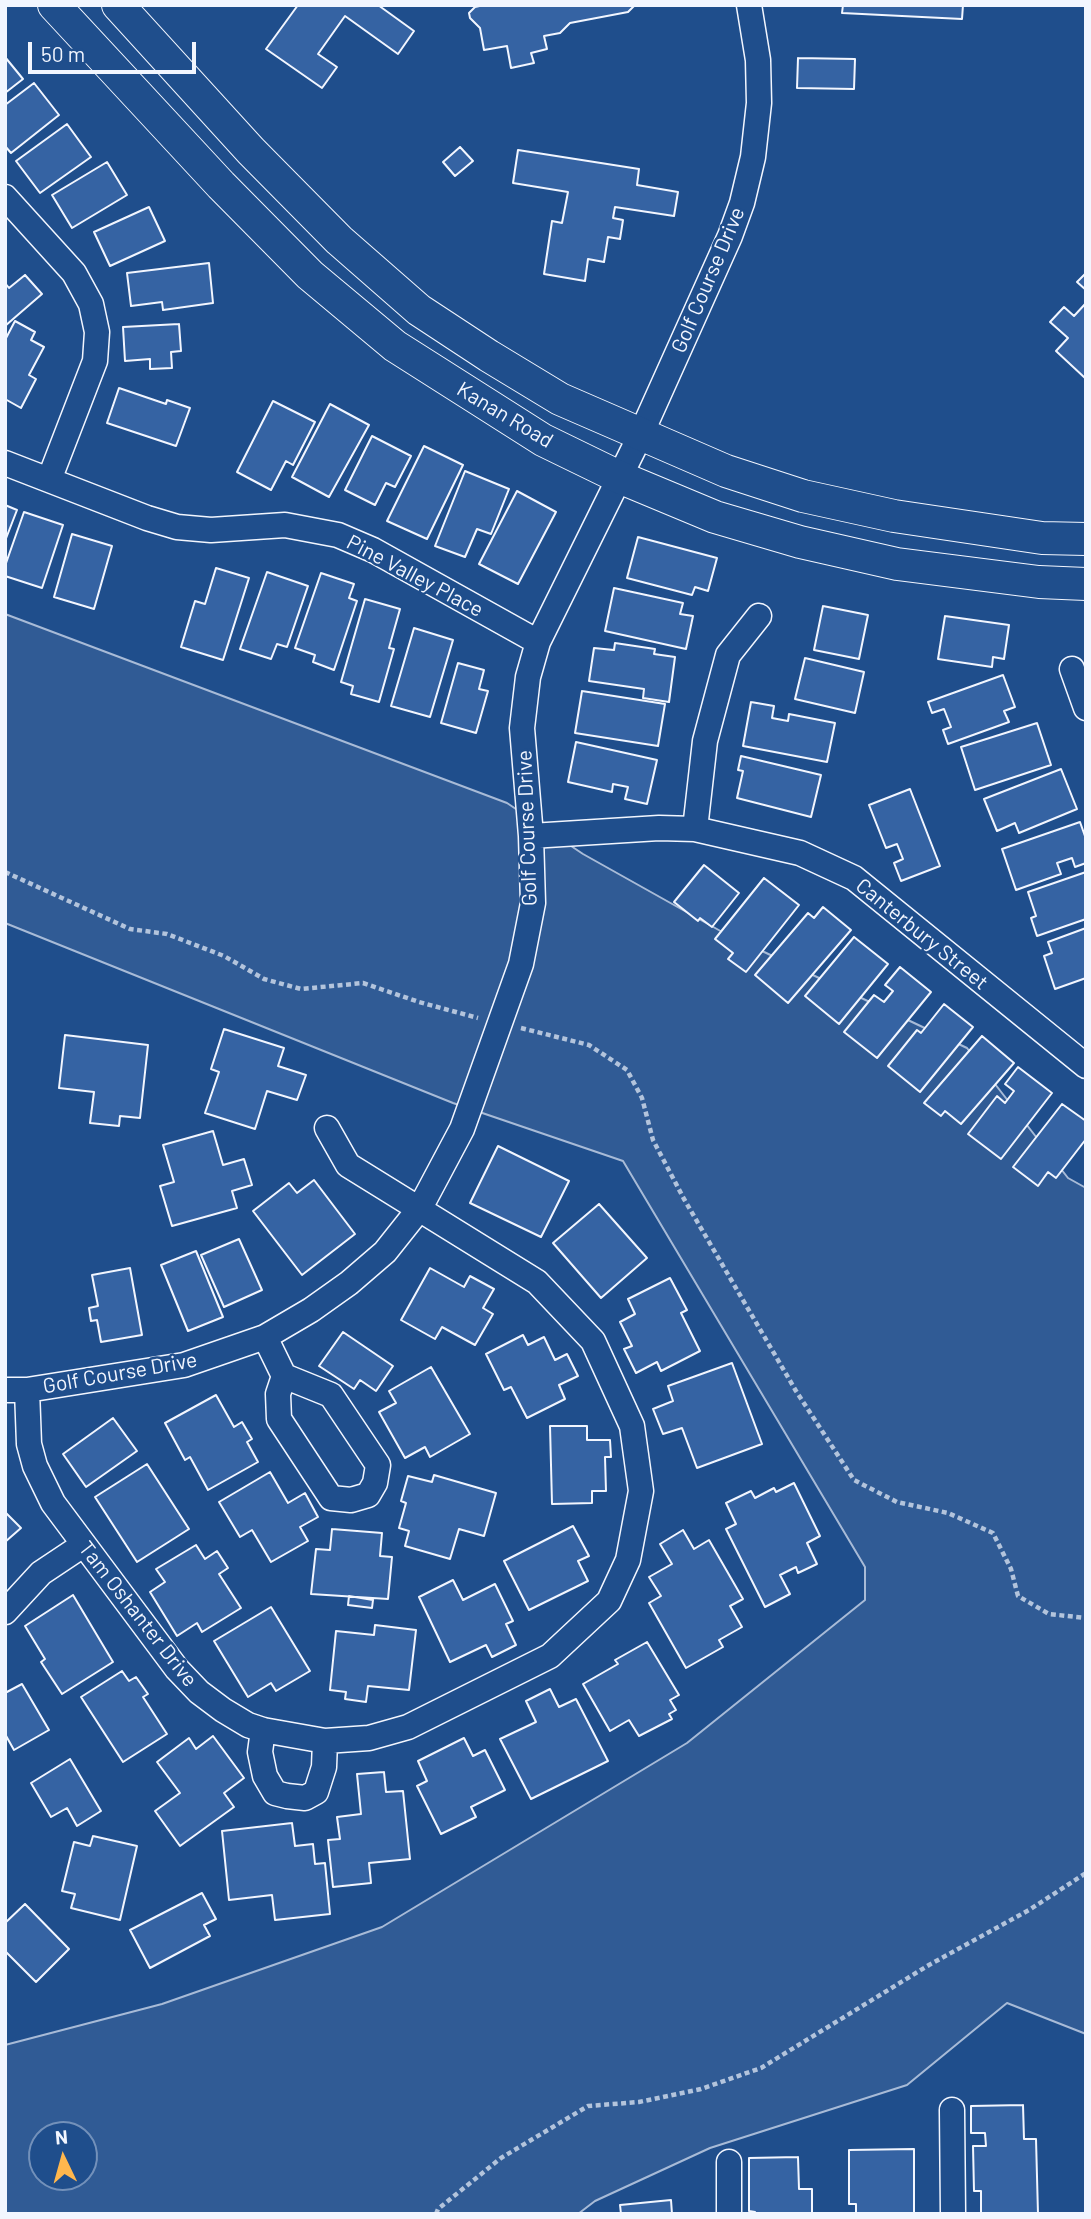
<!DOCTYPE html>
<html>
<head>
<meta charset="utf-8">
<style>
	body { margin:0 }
	#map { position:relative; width:1091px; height:2219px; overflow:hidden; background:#1f4e8c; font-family:Barlow,sans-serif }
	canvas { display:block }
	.frame { position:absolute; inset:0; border:7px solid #f2f6ff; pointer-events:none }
	.north { position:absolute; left:28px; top:2121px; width:70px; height:70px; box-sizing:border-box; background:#1f4e8c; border:2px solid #7391ba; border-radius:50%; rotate:355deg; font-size:19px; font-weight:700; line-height:28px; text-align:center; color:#f2f6ff }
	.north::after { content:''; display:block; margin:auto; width:24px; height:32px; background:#ffb74d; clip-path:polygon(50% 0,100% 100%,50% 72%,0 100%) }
	.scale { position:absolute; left:28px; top:42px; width:168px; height:32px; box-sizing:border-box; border:4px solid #f2f6ff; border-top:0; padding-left:9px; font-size:21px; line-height:24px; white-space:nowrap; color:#f2f6ff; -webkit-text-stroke:5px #1f4e8c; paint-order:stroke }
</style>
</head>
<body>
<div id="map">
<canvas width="1091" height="2219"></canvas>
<div class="frame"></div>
<div class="north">N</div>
<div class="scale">50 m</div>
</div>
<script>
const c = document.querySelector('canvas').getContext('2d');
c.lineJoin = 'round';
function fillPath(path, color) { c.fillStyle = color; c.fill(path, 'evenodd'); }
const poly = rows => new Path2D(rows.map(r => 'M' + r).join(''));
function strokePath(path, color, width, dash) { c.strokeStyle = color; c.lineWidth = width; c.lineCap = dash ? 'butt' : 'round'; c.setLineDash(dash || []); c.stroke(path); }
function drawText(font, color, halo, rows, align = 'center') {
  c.font = font + ' Barlow,sans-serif'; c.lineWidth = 5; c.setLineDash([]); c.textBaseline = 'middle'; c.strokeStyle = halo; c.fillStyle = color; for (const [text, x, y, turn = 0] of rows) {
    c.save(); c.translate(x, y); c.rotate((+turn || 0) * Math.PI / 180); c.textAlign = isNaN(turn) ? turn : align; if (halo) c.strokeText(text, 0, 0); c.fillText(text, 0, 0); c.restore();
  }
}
const built = poly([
	[5,614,507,803,583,854,724,933,967,1048,1068,1178,1086,1188,1086,2034,1007,2003,907,2085,710,2148,595,2201,578,2214,5,2214,5,2045,162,2004,382,1927,687,1743,865,1600,865,1567,623,1161,453,1103,5,923,5,614],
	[42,2135,84,2135,84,2177,42,2177,42,2135]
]);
const building = poly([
	[298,5,378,5,414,31,398,54,345,16,318,54,337,67,322,88,266,49,298,5],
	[484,5,634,5,634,6,628,12,570,23,560,33,544,36,547,49,531,53,534,63,511,68,507,46,484,50,480,28,470,18,469,13,475,7,484,5],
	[843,5,963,5,962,19,842,13,843,5],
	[5,57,23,79,5,93,5,57],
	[798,58,855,59,854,89,797,88,798,58],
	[34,83,59,115,11,153,5,146,5,105,34,83],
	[67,124,91,157,40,193,16,161,67,124],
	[460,147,473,161,455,176,443,162,460,147],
	[518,150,639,169,637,185,678,192,674,216,615,207,613,218,623,220,620,239,608,237,604,262,588,259,585,281,544,274,552,221,562,223,568,192,513,183,518,150],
	[107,162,127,195,72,228,52,195,107,162],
	[149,207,165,241,110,266,94,232,149,207],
	[209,263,213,303,163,310,162,302,131,306,127,273,209,263],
	[1086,273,1086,290,1077,282,1086,273],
	[25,275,42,294,5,326,5,283,9,288,25,275],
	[1086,303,1086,377,1085,378,1056,351,1068,338,1050,322,1064,307,1074,316,1086,303],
	[15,321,35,332,31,340,44,347,29,375,36,379,21,408,5,399,5,340,15,321],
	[179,324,181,351,171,352,172,368,150,369,150,359,125,361,123,327,179,324],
	[119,388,166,404,167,400,190,408,176,446,107,423,119,388],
	[273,401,315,422,293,465,286,461,271,490,237,472,273,401],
	[330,404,369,425,329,497,292,477,330,404],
	[372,436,411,456,395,487,386,483,375,505,345,490,372,436],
	[424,446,463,465,427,539,387,521,424,446],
	[465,471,509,489,491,534,477,529,465,557,435,546,465,471],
	[517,491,556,512,518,584,479,564,517,491],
	[5,505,17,510,5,541,5,505],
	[24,512,63,525,42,588,5,576,5,566,24,512],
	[72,534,112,546,94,609,54,597,72,534],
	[638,537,717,558,708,591,695,587,692,595,627,578,638,537],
	[216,568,249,578,223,660,181,647,195,601,205,604,216,568],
	[267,572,308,586,287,647,277,644,271,659,240,649,267,572],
	[321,573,354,584,349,598,357,601,334,670,313,662,315,655,295,648,321,573],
	[614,588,683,603,680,614,693,616,686,649,605,631,614,588],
	[365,599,400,609,389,648,394,649,379,702,351,694,353,686,341,682,365,599],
	[823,606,868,615,859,659,814,650,823,606],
	[945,616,1009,625,1004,659,993,657,992,667,938,659,945,616],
	[414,628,453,640,430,717,391,706,414,628],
	[615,643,655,649,654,654,675,657,669,702,643,698,644,689,589,681,594,648,614,650,615,643],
	[805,658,864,672,855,713,795,699,805,658],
	[458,663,484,670,479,689,488,691,476,733,441,723,458,663],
	[1003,675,1015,707,1004,711,1009,722,948,744,943,730,951,727,944,709,932,713,928,702,1003,675],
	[582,691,665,704,658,746,575,733,582,691],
	[751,702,774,706,772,718,788,721,789,714,835,723,827,762,743,746,751,702],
	[1037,723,1051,765,975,790,961,747,1037,723],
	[576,742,657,760,647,804,625,799,628,787,613,784,612,792,568,782,576,742],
	[741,756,821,775,811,817,737,798,743,771,738,770,741,756],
	[1061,769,1077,809,1019,833,1015,823,997,831,984,799,1061,769],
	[910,789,940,866,901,881,894,863,903,859,897,844,886,848,869,805,910,789],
	[1080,822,1086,839,1086,863,1075,867,1072,858,1057,863,1061,874,1016,890,1002,849,1080,822],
	[704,865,739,893,712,927,700,918,698,921,674,902,704,865],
	[1086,872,1086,919,1037,936,1031,918,1036,916,1028,892,1086,872],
	[764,878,799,905,746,972,728,959,733,953,715,939,764,878],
	[823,907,851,930,788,1003,755,975,808,913,814,918,823,907],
	[1086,928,1086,978,1055,989,1044,956,1052,953,1048,942,1086,928],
	[854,937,888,964,839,1024,805,996,854,937],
	[900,967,931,992,877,1058,844,1032,874,995,884,1002,893,991,885,985,900,967],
	[944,1004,973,1027,920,1092,888,1066,917,1030,921,1033,944,1004],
	[224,1029,284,1048,278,1066,306,1075,297,1100,267,1091,255,1129,205,1113,219,1072,211,1069,224,1029],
	[65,1035,148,1045,140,1118,120,1116,119,1126,90,1123,94,1092,59,1088,65,1035],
	[982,1036,1014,1063,961,1124,945,1111,941,1116,924,1103,982,1036],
	[1018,1067,1052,1093,1001,1159,968,1134,997,1096,1005,1103,1014,1091,1005,1084,1018,1067],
	[1062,1104,1086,1121,1086,1139,1056,1178,1048,1172,1038,1186,1013,1167,1062,1104],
	[213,1131,223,1165,244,1159,252,1185,232,1191,237,1208,172,1226,160,1186,174,1182,163,1145,213,1131],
	[498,1146,569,1181,541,1237,470,1203,498,1146],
	[314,1180,355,1234,302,1275,253,1211,289,1183,297,1193,314,1180],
	[599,1204,647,1258,601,1298,553,1243,599,1204],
	[239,1239,262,1290,224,1307,201,1255,239,1239],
	[196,1251,223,1317,188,1331,161,1265,196,1251],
	[130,1268,142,1335,101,1342,97,1320,91,1321,89,1308,98,1306,92,1275,130,1268],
	[430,1268,464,1287,470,1276,494,1289,483,1308,493,1314,475,1345,442,1327,435,1339,401,1320,430,1268],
	[670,1278,687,1310,681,1313,700,1351,661,1371,657,1362,636,1373,624,1349,632,1346,620,1322,635,1314,628,1299,670,1278],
	[343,1332,393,1366,376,1391,360,1380,354,1389,319,1366,343,1332],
	[523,1335,528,1345,544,1337,555,1360,567,1354,578,1376,559,1385,565,1399,527,1418,511,1387,504,1390,486,1354,523,1335],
	[732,1363,762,1444,697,1468,682,1428,663,1434,653,1409,673,1401,668,1386,732,1363],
	[431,1367,470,1434,430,1457,425,1447,405,1458,379,1412,396,1403,389,1391,431,1367],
	[216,1395,234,1427,242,1422,252,1439,247,1442,258,1462,208,1490,190,1457,185,1460,165,1423,216,1395],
	[113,1418,137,1451,86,1487,63,1454,113,1418],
	[550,1426,587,1426,587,1440,610,1440,611,1457,605,1457,606,1491,592,1491,592,1503,552,1504,550,1426],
	[147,1464,189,1529,137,1562,95,1497,147,1464],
	[270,1472,288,1503,305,1493,318,1517,300,1527,308,1541,271,1562,252,1530,240,1537,219,1502,270,1472],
	[434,1475,496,1493,484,1536,459,1529,450,1559,405,1546,409,1531,399,1528,406,1503,401,1501,408,1476,432,1482,434,1475],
	[794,1483,820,1536,807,1543,817,1564,798,1573,796,1567,780,1575,790,1594,765,1607,726,1529,736,1524,726,1503,751,1491,755,1498,774,1488,776,1492,794,1483],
	[5,1512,21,1528,5,1542,5,1512],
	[573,1526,589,1556,578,1561,588,1581,529,1610,504,1561,573,1526],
	[332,1529,382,1533,380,1556,392,1557,388,1599,311,1594,316,1549,330,1550,332,1529],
	[683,1530,694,1549,709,1540,743,1599,730,1606,742,1627,719,1640,723,1647,686,1668,649,1603,661,1596,649,1577,672,1564,660,1544,683,1530],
	[196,1545,205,1559,217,1551,228,1568,219,1574,241,1608,202,1632,197,1623,177,1636,150,1592,165,1582,156,1569,196,1545],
	[453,1580,463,1600,495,1584,513,1621,506,1624,516,1645,492,1657,486,1645,450,1662,419,1597,453,1580],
	[73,1595,113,1662,62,1694,41,1662,45,1659,25,1626,73,1595],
	[349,1596,373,1600,372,1608,348,1605,349,1596],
	[271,1607,310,1671,276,1691,271,1683,248,1697,214,1641,271,1607],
	[375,1625,416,1630,409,1690,368,1686,366,1702,345,1699,346,1692,330,1690,336,1631,374,1635,375,1625],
	[647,1642,679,1695,670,1700,676,1710,669,1714,672,1719,639,1736,629,1720,610,1731,583,1684,618,1664,615,1660,647,1642],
	[122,1671,129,1681,136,1677,148,1694,143,1697,167,1734,123,1762,81,1697,122,1671],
	[22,1684,49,1730,14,1750,5,1734,5,1693,22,1684],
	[550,1689,559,1707,576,1699,608,1761,531,1799,500,1739,536,1722,526,1701,550,1689],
	[213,1736,244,1778,224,1793,234,1807,180,1846,155,1811,180,1793,157,1762,189,1738,196,1749,213,1736],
	[464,1738,473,1756,485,1750,505,1790,471,1807,476,1817,441,1834,417,1786,427,1781,418,1761,464,1738],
	[70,1759,101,1811,77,1826,67,1808,51,1817,31,1783,70,1759],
	[384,1772,386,1792,403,1791,410,1859,369,1863,371,1883,333,1887,328,1840,340,1839,337,1817,361,1814,357,1774,384,1772],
	[292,1823,295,1846,313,1844,315,1864,325,1863,330,1914,275,1920,272,1895,229,1900,222,1831,292,1823],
	[93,1836,137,1846,120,1920,71,1908,75,1894,62,1891,74,1842,90,1846,93,1836],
	[202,1893,216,1919,204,1925,210,1936,150,1968,130,1930,202,1893],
	[25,1904,69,1949,36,1982,5,1951,5,1923,25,1904],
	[1023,2105,1024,2139,1036,2139,1038,2214,981,2214,981,2191,974,2191,973,2146,986,2146,985,2133,971,2133,971,2106,1023,2105],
	[914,2149,914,2214,856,2214,856,2204,849,2204,849,2150,914,2149],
	[798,2157,799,2189,812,2189,812,2214,755,2214,755,2212,749,2211,749,2158,798,2157],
	[671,2200,672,2214,621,2214,620,2205,671,2200]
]);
const path = poly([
	[5,872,130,929,167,934,224,956,264,979,301,989,363,983,419,1002,478,1018],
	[521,1028,589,1045,627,1070,642,1098,653,1140,684,1199,796,1391,854,1480,897,1502,948,1513,993,1533,1011,1569,1018,1596,1049,1614,1086,1618],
	[436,2214,438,2209,501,2158,588,2106,639,2102,701,2089,761,2068,929,1965,1029,1910,1086,1873]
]);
const minor = poly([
	[5,197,74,273,91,304,97,332,95,361,49,480],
	[5,463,147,518,177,527,211,530,285,525,338,535,373,550,538,642],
	[1072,669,1086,708],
	[695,829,705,741,728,655,759,616],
	[531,836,659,828,695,829,800,853,854,878,1086,1066],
	[265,1337,284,1376,331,1395,378,1465,375,1483,368,1495,351,1500,331,1498,279,1419,278,1394,284,1376],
	[5,1390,27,1390,184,1365,265,1337,311,1310,349,1283,385,1252,420,1208,462,1129,521,964,533,903,531,836,522,728,528,677,538,642,641,434,730,236,742,203,753,157,759,103,758,60,749,5],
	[27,1390,29,1444,35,1466,53,1503,177,1669,199,1692,223,1710,248,1725,263,1730,325,1741,369,1738,408,1727,550,1656,609,1601,628,1560,641,1491,632,1426,593,1341,537,1282,348,1165,327,1128],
	[5,1612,41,1573,83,1545],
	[263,1730,260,1752,265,1776,275,1793,287,1796,305,1798,316,1792,324,1767,325,1741],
	[952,2110,953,2214],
	[729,2162,729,2214]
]);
const major = poly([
	[54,5,221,185,310,275,395,346,543,440,619,477,715,517,800,542,897,564,1039,582,1086,584],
	[118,5,251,151,339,240,419,310,489,356,560,399,726,471,803,496,894,516,1042,538,1086,539]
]);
const streetNames = [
	["Golf Course Drive",708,280,-67],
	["Kanan Road",505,415,31],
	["Pine Valley Place",415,576,28],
	["Golf Course Drive",527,828,-92],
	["Canterbury Street",922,934,39],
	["Golf Course Drive",120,1373,-10],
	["Tam Oshanter Drive",138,1614,52]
];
fillPath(built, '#305b95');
strokePath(built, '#a8bbd7', 2);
fillPath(building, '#3563a3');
strokePath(building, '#f2f6ff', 2);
strokePath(minor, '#f2f6ff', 27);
strokePath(major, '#f2f6ff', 34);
strokePath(path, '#b3c4dc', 4.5, [5, 3.5]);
strokePath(minor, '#1f4e8c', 24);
strokePath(major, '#1f4e8c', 32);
drawText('21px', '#f2f6ff', '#1f4e8c', streetNames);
</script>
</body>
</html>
